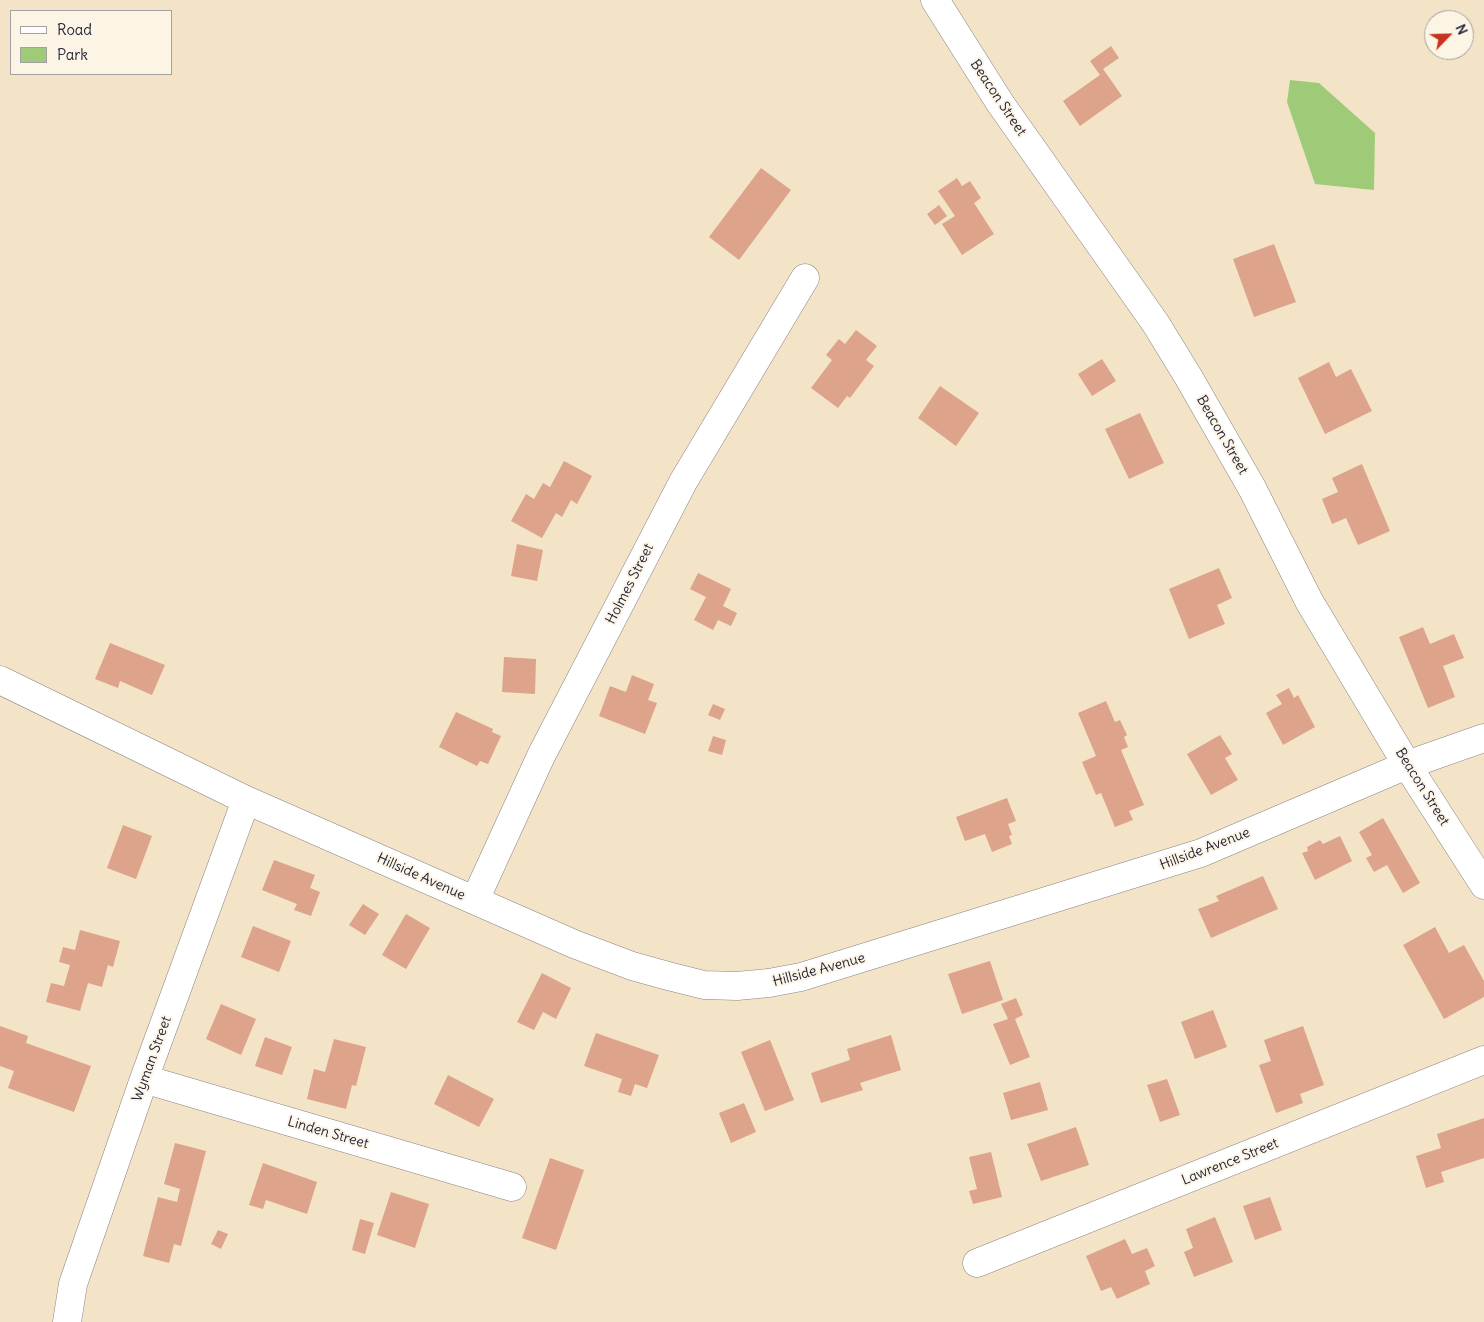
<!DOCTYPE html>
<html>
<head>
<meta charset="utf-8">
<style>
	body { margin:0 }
	#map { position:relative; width:1484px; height:1322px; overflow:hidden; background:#f3e4c8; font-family:Delius,sans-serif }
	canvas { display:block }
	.legend { position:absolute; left:10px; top:10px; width:162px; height:65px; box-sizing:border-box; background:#fcf5e5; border:1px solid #a5a1a1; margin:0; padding:6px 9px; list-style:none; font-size:15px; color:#22223b }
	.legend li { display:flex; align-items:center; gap:10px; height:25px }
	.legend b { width:25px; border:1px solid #a5a1a1 }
	.north { position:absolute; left:1424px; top:10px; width:50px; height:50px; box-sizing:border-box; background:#fcf5e5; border:1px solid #a5a1a1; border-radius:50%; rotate:66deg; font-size:14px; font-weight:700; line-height:20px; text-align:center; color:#22223b }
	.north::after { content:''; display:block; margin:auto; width:18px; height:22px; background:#c8321e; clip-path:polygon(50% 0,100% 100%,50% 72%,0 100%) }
</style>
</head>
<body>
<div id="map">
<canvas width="1484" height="1322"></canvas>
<ul class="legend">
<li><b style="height:6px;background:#fff"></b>Road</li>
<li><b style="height:14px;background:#9fcb78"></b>Park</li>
</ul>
<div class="north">N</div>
</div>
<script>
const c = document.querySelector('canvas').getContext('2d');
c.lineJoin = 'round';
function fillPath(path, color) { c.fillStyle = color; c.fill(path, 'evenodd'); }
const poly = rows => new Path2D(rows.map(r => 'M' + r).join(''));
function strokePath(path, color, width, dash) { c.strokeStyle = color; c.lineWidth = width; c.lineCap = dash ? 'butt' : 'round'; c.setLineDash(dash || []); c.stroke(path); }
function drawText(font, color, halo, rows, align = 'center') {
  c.font = font + ' Delius,sans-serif'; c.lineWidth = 4; c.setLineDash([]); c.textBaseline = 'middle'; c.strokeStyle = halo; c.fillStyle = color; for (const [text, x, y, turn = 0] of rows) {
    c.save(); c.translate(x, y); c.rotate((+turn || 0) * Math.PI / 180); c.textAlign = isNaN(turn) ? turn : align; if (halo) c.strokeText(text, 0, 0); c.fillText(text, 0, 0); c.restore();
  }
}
const green = poly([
	[1290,80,1319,83,1375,133,1374,190,1315,184,1287,102]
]);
const building = poly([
	[1111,46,1119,58,1103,69,1122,96,1080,126,1063,101,1100,75,1090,61],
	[761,168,791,190,739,260,709,237],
	[957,178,962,186,970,181,981,198,974,203,994,234,962,255,942,224,955,216,938,191],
	[939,205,947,216,935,225,927,214],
	[1274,244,1296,302,1254,317,1233,259],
	[856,330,877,346,866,360,874,366,850,398,847,396,838,408,811,388,832,360,826,355,839,339,845,344],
	[1102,359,1116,381,1092,396,1078,374],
	[1329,362,1336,377,1351,369,1372,411,1325,434,1298,378],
	[940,386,979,413,956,446,918,418],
	[1140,413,1164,463,1129,479,1105,429],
	[564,461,592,476,577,504,571,500,562,517,556,513,542,538,511,521,526,494,534,499,543,483,550,487],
	[1362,464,1390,531,1358,545,1346,518,1332,524,1322,499,1338,492,1332,478],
	[517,544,543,550,537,581,511,576],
	[1219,568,1232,598,1217,605,1225,624,1189,639,1169,589],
	[698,573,731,589,723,606,737,613,731,626,718,620,713,630,694,620,706,597,690,589],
	[1423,627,1430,644,1454,634,1464,658,1443,666,1455,697,1428,708,1399,637],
	[110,643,165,665,152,695,120,681,118,688,95,679],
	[504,657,536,659,535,694,502,692],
	[632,675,654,684,648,700,657,703,645,734,599,716,610,686,626,692],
	[1289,688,1294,698,1298,695,1315,727,1283,745,1266,713,1282,704,1276,695],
	[1106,701,1115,722,1120,720,1127,735,1124,737,1128,747,1121,750,1144,805,1129,811,1133,820,1115,827,1101,793,1096,795,1082,762,1096,756,1078,713],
	[713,704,725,709,720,720,708,715],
	[456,712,493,729,492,732,501,736,488,764,480,761,477,766,439,747],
	[1220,735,1232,754,1225,758,1238,780,1211,795,1187,754],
	[713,736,726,740,722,755,708,751],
	[1007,798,1016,821,1008,824,1012,835,1009,836,1012,844,992,852,985,834,965,841,956,817],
	[1383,818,1420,883,1403,893,1387,865,1374,872,1366,858,1372,855,1359,832],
	[123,825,152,836,136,879,107,868],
	[1340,836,1352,861,1315,880,1302,853,1308,851,1307,847,1320,840,1323,844],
	[274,860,315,875,310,888,320,892,311,916,294,910,297,904,262,890],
	[1263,876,1278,909,1211,938,1198,909,1219,901,1216,896],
	[363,904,379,914,365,935,349,925],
	[406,914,430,928,406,969,382,955],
	[253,926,291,941,279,972,241,957],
	[1435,927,1449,953,1464,945,1484,981,1484,997,1444,1019,1403,945],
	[80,930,120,941,113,967,108,965,102,987,88,983,80,1011,46,1002,51,983,64,986,70,965,59,962,63,947,75,950],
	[990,961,1003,1000,962,1014,948,974],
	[542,973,571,988,556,1019,543,1012,534,1030,517,1022],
	[1016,998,1023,1015,1015,1019,1030,1057,1010,1065,993,1024,1008,1019,1001,1004],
	[221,1004,256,1019,241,1055,206,1039],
	[1213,1010,1227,1047,1195,1059,1181,1022],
	[0,1026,28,1036,26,1043,91,1066,74,1112,8,1088,14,1071,0,1066],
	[1303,1026,1324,1085,1300,1094,1303,1103,1276,1113,1259,1065,1271,1061,1264,1040],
	[596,1033,659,1055,647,1088,635,1084,631,1096,618,1092,622,1079,584,1066],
	[891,1035,901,1070,860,1083,863,1090,821,1103,811,1073,850,1060,847,1049],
	[265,1037,292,1047,282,1075,255,1066],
	[334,1039,366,1047,356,1086,352,1085,346,1109,307,1099,314,1069,325,1072],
	[770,1040,794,1100,765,1111,741,1052],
	[448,1075,494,1099,479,1127,434,1104],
	[1167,1079,1180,1115,1160,1122,1147,1085],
	[1040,1082,1048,1110,1011,1120,1003,1093],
	[744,1103,756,1132,731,1143,719,1113],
	[1484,1118,1484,1158,1441,1172,1444,1182,1426,1188,1416,1156,1441,1148,1437,1134],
	[1076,1127,1089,1165,1041,1181,1027,1144],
	[175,1143,206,1151,181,1246,174,1244,169,1263,143,1256,158,1197,177,1202,180,1189,164,1184],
	[991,1152,1002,1197,973,1204,969,1191,977,1189,969,1157],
	[550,1158,584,1170,556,1250,522,1238],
	[263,1163,317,1182,307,1214,266,1200,263,1209,249,1205],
	[391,1192,429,1204,415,1248,377,1235],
	[1270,1197,1282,1230,1255,1240,1243,1206],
	[1215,1217,1233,1262,1194,1277,1184,1252,1193,1248,1186,1229],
	[360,1219,374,1223,365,1254,352,1250],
	[218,1230,228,1234,221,1249,211,1244],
	[1125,1239,1132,1254,1147,1248,1155,1266,1145,1271,1150,1284,1117,1299,1111,1287,1101,1291,1086,1256]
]);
const minor = poly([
	[935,0,1000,103,1156,324,1189,378,1252,488,1309,601,1407,765,1484,885],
	[0,680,246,800,574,944,632,966,668,976,704,985,737,986,769,983,801,977,1201,853,1407,765,1484,738],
	[475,900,541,756,683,482,805,278],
	[144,1079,512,1187],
	[977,1263,1484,1060],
	[67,1322,73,1284,144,1079,246,800]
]);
const streetNames = [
	["Beacon Street",998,98,56],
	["Beacon Street",1222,435,60],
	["Holmes Street",630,584,-63],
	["Beacon Street",1422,787,58],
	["Hillside Avenue",1205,849,-21],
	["Hillside Avenue",421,877,24],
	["Hillside Avenue",819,970,-15],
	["Wyman Street",152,1059,-70],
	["Linden Street",328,1133,16],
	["Lawrence Street",1230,1162,-22]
];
fillPath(green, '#9fcb78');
fillPath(building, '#dda38b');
strokePath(minor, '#8a8382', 29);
strokePath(minor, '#fff', 28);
drawText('14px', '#22223b', '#fcf5e5', streetNames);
</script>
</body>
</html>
